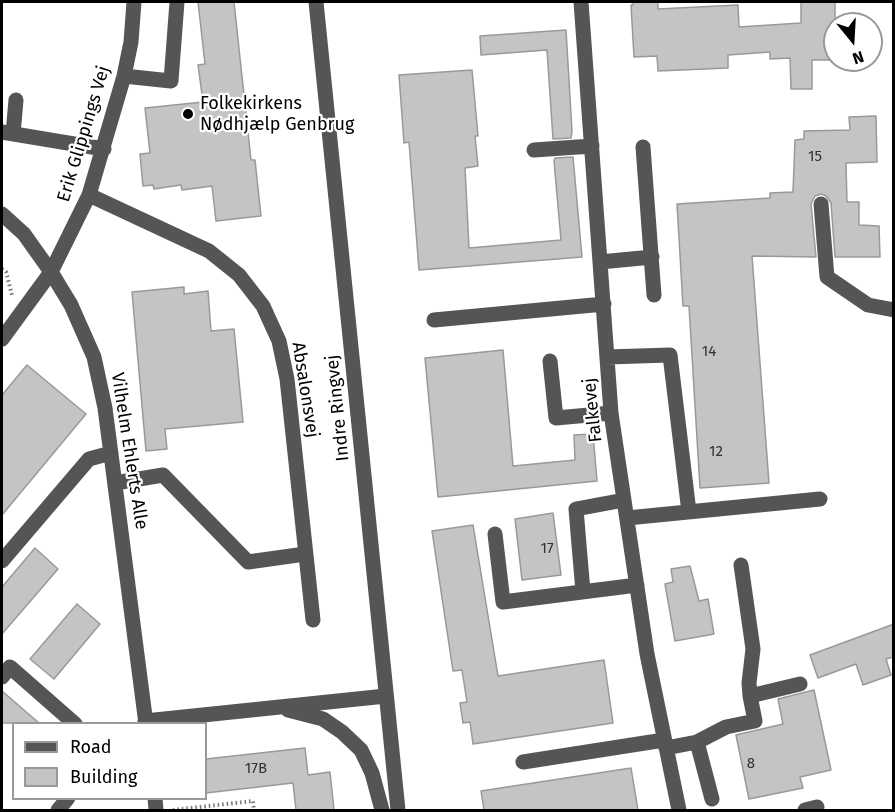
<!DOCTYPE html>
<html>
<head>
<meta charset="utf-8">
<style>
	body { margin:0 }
	#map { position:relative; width:895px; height:812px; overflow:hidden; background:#fff; font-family:"Fira Sans",sans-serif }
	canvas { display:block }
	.frame { position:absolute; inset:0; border:3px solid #000; pointer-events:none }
	.legend { position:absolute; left:12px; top:722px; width:195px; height:78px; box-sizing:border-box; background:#fff; border:2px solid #999; margin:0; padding:8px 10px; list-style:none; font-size:18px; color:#000 }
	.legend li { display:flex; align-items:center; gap:12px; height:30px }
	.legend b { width:30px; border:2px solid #999 }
	.north { position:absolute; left:823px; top:12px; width:60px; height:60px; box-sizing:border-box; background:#fff; border:2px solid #999; border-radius:50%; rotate:162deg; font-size:16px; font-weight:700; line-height:24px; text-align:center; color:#000 }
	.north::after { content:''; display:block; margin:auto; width:21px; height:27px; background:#000; clip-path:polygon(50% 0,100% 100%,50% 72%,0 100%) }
</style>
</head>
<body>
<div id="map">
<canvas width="895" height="812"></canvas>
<div class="frame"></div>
<ul class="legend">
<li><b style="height:8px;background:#555"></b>Road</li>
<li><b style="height:16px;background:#c4c4c4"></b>Building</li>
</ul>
<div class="north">N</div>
</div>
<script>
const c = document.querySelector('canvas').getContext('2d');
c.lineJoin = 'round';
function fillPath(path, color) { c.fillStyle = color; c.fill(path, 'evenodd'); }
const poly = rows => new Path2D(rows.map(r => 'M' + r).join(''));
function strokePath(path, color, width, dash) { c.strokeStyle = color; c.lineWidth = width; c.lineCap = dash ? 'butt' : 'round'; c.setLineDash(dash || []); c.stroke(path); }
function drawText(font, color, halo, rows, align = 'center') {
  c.font = font + ' "Fira Sans",sans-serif'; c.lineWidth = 4.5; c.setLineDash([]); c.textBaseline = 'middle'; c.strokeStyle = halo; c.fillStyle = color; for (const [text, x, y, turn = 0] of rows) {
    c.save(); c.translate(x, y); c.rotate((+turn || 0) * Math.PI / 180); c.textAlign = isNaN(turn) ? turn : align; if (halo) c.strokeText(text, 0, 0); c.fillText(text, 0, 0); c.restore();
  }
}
const building = poly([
	[198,2,234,2,251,160,255,160,261,216,216,221,212,186,182,190,181,185,154,189,153,185,143,186,140,154,150,153,145,108,203,102,198,65,205,64,198,2],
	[633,2,658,2,658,9,738,5,739,27,801,23,801,2,835,2,835,60,812,60,812,89,791,89,790,58,770,59,770,52,728,55,728,68,658,71,657,56,634,57,631,5,633,5,633,2],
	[566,30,572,131,571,138,553,139,547,50,481,55,480,36,566,30],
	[472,70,478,136,475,136,478,166,465,168,469,248,561,240,554,161,555,158,573,157,582,257,419,270,409,142,404,143,399,75,472,70],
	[876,116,877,162,846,163,847,202,859,202,859,225,879,226,880,257,835,257,831,203,826,196,821,194,815,196,811,204,816,257,752,256,769,483,700,488,689,306,683,306,677,204,770,198,770,193,793,192,795,140,804,139,804,131,850,130,849,117,876,116],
	[184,287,184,294,208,291,211,331,234,329,243,422,165,429,167,449,146,451,132,292,184,287],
	[503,350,513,466,575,460,574,435,593,434,597,481,438,497,425,358,503,350],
	[27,365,86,414,2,515,2,395,27,365],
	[553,513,561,575,522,580,515,519,553,513],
	[473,525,498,676,604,660,613,723,473,744,470,722,463,723,460,703,467,702,462,670,453,671,432,531,473,525],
	[35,548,58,569,2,634,2,587,35,548],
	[690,566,699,601,708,599,714,634,675,641,665,584,673,582,671,569,690,566],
	[77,604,100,624,54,679,30,659,77,604],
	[894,624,894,657,886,659,891,675,863,685,856,664,818,678,810,655,894,624],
	[814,690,831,770,800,777,803,788,749,799,736,735,783,724,778,699,814,690],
	[2,691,39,723,2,723,2,691],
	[305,748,308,775,330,772,334,810,296,810,293,783,206,793,206,759,305,748],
	[631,768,638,810,484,810,481,791,631,768]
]);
const path = poly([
	[2,269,6,272,12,295],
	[173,810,253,801,254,810]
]);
const minor = poly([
	[316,2,398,810],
	[581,2,611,413,647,654,679,810],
	[124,76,171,81,177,2],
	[2,132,104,149],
	[13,134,16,100],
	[643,147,654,295],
	[534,150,592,146],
	[89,195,209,251,239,275,263,306,279,341,287,379,313,620],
	[821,204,827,277,868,305,894,310],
	[2,214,24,234,51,272,71,305,94,357,105,408,146,724],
	[600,262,652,257],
	[434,320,604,304],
	[2,339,51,272,89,195,124,76,131,42,134,2],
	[607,357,670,355,689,512],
	[550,361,556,418,611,413],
	[115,483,163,475,248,562,305,554],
	[627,518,820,499],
	[495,534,503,602,637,585],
	[2,561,89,459,111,453],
	[741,565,753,649,749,683,750,696],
	[583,592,576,509,624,500],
	[2,677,10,667,75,724],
	[288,710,323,719,342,732,361,750,372,773,382,810],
	[145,721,386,696],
	[697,742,712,799],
	[666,748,697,742,726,727,755,721,750,696,800,684],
	[523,762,664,740],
	[155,798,156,810],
	[58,810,68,798],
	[805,810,817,807]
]);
const markers = [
	[188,114,6,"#000"]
];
const numberNames = [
	["15",815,157],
	["14",709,352],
	["12",716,452],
	["17",547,549],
	["8",751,764],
	["17B",256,769]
];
const poiNames = [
	["Folkekirkens",200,104],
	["Nødhjælp Genbrug",200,125]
];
const streetNames = [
	["Erik Glippings Vej",84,134,-73],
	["Absalonsvej",305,390,81],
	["Indre Ringvej",338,408,-96],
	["Falkevej",593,410,-96],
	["Vilhelm Ehlerts Alle",129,451,81]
];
fillPath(building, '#c4c4c4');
strokePath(building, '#999', 1.5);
strokePath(path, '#777', 4, [1.5, 3]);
strokePath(minor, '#555', 15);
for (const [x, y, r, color] of markers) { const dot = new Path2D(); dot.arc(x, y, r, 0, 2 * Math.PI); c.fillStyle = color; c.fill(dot); strokePath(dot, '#fff', 2); }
drawText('15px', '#313131', null, numberNames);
drawText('18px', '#000', '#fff', poiNames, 'left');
drawText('18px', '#000', '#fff', streetNames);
</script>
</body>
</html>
